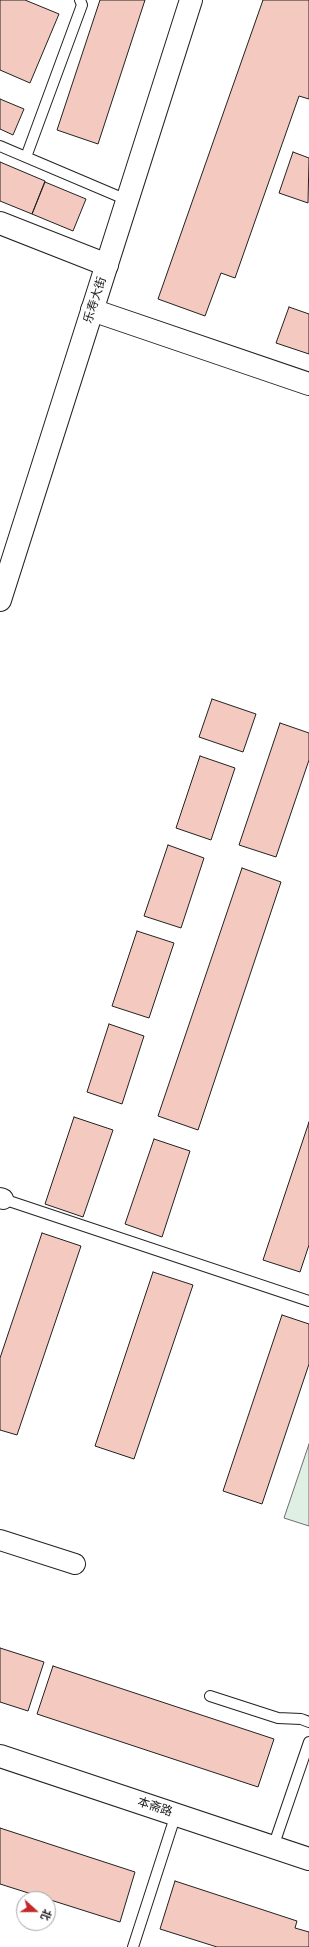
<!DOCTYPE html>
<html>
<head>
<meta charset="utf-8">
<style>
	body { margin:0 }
	#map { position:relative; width:309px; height:1947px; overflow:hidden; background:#fff; font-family:Inter,"Noto Sans SC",sans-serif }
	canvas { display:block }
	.north { position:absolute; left:16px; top:1891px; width:40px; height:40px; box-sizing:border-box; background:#fff; border:1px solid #a7a7a7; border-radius:50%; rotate:111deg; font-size:11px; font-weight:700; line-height:16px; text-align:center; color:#222 }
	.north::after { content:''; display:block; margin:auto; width:14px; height:18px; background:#c62828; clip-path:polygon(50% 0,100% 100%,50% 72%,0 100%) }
</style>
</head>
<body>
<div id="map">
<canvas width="309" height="1947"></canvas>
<div class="north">北</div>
</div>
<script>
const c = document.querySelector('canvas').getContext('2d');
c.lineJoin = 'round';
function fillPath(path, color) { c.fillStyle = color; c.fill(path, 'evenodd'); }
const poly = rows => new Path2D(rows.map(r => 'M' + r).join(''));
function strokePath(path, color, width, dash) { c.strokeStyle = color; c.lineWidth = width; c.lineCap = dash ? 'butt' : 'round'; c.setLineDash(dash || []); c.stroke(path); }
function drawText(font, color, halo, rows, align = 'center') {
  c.font = font + ' Inter,"Noto Sans SC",sans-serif'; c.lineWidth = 3; c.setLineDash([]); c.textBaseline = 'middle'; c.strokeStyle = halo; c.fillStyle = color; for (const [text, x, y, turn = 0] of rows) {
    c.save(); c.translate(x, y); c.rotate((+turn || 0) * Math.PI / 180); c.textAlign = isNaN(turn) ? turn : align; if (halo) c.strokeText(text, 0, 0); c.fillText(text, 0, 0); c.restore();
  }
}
const green = poly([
	[309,1444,309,1526,284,1518,309,1444]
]);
const building = poly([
	[0,0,25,0,59,14,30,83,0,70,0,0],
	[100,0,145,0,98,144,57,130,100,0],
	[263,0,309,0,309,99,299,96,235,278,221,273,205,316,158,299,263,0],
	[0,99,24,109,13,135,0,129,0,99],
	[293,152,309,158,308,203,279,193,293,152],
	[0,162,45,181,32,214,0,201,0,162],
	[45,182,86,199,73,231,32,214,45,182],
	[289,307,309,314,309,354,276,343,289,307],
	[212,699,256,714,243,752,199,737,212,699],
	[280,723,309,733,309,760,276,857,239,845,280,723],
	[200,756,235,768,211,840,176,828,200,756],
	[168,845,204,858,181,928,144,916,168,845],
	[242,868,281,882,198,1130,158,1116,242,868],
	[137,931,174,943,149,1018,112,1006,137,931],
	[109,1024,144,1036,122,1104,87,1092,109,1024],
	[74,1117,113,1130,83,1217,45,1204,74,1117],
	[309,1122,309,1245,300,1272,263,1260,309,1122],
	[154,1139,190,1151,162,1237,125,1224,154,1139],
	[42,1233,81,1246,17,1435,0,1430,0,1358,42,1233],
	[153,1272,193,1285,134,1459,95,1446,153,1272],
	[282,1315,309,1324,309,1364,262,1504,223,1491,282,1315],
	[0,1648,44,1662,28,1711,0,1702,0,1648],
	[53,1666,274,1739,258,1787,37,1714,53,1666],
	[0,1828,135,1872,120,1922,0,1884,0,1828],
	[175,1881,297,1921,295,1928,309,1932,309,1947,217,1947,160,1929,175,1881]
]);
const service = poly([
	[0,146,127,200],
	[26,157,82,5,80,0],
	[3,1199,309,1301],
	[210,1696,278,1718,301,1719,309,1722],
	[273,1847,309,1742],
	[133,1947,176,1814]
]);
const minor = poly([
	[0,1198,3,1199],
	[0,1540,75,1564]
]);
const tertiary = poly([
	[0,223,107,265],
	[92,310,309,384],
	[0,1756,309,1859]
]);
const secondary = poly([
	[0,600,191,0]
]);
const streetNames = [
	["乐寿大街",95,300,-72],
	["本斋路",155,1807,18]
];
fillPath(green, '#e0efe3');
strokePath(green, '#6f6f6f', 1);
fillPath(building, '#f3c9c0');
strokePath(building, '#222', 1);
strokePath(service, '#222', 12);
strokePath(minor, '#222', 22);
strokePath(tertiary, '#222', 24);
strokePath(secondary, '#222', 24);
strokePath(service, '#fff', 10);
strokePath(minor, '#fff', 20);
strokePath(tertiary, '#fff', 22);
strokePath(secondary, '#fff', 22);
drawText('12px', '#222', '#fff', streetNames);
</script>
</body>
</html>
